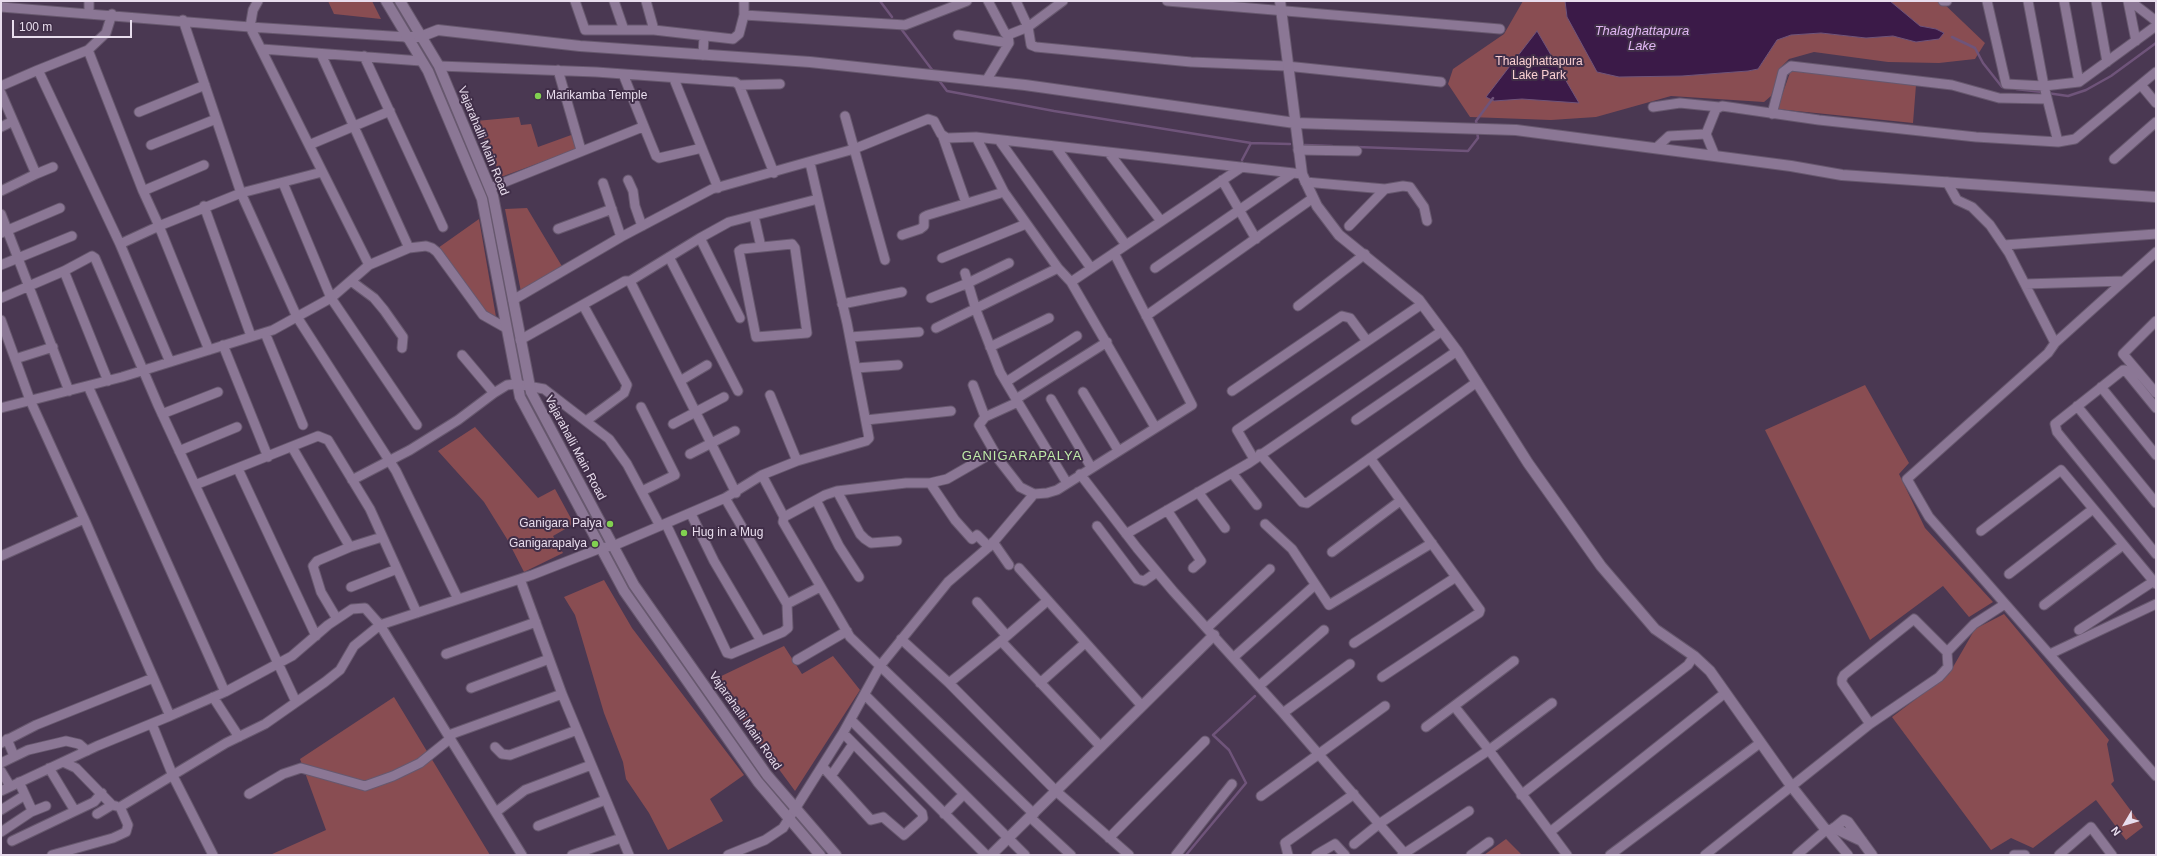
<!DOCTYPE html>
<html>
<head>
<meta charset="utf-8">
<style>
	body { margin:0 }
	#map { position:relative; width:2157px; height:856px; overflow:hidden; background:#4a3852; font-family:Arial,sans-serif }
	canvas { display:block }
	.frame { position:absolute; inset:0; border:2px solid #e8dded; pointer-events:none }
	.north { position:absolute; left:2105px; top:804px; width:40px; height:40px; -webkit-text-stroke:3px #402e48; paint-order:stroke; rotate:232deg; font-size:11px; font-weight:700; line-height:16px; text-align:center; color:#e8dded }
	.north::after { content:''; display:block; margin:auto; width:14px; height:18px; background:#e8dded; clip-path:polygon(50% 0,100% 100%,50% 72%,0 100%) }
	.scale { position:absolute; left:12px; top:20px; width:120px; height:18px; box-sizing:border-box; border:2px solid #e8dded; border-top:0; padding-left:5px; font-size:12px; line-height:14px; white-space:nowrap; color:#e8dded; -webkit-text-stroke:3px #402e48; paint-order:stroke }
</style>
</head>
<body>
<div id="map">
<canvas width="2157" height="856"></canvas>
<div class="frame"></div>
<div class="north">N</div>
<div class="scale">100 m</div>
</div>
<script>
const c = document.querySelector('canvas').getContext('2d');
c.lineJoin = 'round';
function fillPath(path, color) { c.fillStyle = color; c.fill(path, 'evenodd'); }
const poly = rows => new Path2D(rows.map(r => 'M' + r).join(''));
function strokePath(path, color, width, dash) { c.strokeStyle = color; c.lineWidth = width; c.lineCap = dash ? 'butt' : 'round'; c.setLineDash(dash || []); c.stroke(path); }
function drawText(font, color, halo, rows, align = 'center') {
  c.font = font + ' Arial,sans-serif'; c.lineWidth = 4; c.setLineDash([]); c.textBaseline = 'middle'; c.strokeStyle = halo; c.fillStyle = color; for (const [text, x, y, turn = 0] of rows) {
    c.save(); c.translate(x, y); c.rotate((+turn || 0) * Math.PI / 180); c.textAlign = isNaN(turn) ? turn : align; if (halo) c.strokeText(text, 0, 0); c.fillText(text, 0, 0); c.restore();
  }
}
const green = poly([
	[328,1,372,1,381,19,334,14],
	[1523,1,1565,1,1567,17,1682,76,1747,71,1758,69,1777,40,1791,35,1821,33,1866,38,1893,36,1916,42,1944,33,1936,29,1920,26,1890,1,1941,1,1985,43,1975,59,1939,63,1888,62,1814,52,1789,59,1782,66,1771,96,1764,102,1671,96,1596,117,1551,120,1470,117,1448,84,1453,69,1504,34],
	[1791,70,1916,85,1913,123,1777,109],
	[519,117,521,125,531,124,538,147,574,134,577,149,501,177,476,121],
	[527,208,563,268,521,292,505,209],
	[479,219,496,317,482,311,438,248],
	[1865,385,1909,463,1899,474,1925,528,1993,602,1969,617,1943,586,1870,640,1765,430],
	[475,427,538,498,555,489,574,524,553,536,563,553,524,572,507,539,484,502,438,451],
	[604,580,632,628,744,775,710,799,723,821,668,850,649,813,626,779,623,762,604,713,575,615,564,597],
	[2004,614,2109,740,2107,744,2114,781,2111,784,2143,827,2126,840,2096,800,2033,848,2011,838,1991,850,1892,717,1949,674,1975,629],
	[784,646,802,674,833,656,860,690,795,791,713,680],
	[394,697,490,855,270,855,326,830,300,759],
	[1506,839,1522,855,1484,855]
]);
const water = poly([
	[1565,1,1890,1,1920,26,1936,29,1944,33,1939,39,1916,42,1893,36,1866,38,1821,33,1791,35,1777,40,1758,69,1748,71,1682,76,1619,77,1597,72,1567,17,1565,1],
	[1537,31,1579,103,1522,99,1494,101,1486,97,1537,31]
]);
const stream = poly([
	[880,1,892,17],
	[902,30,933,71],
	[1952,37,1975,48,1983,63,2002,87,2005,87],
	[938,79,947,91,1054,111,1251,143,1290,144],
	[2016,89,2042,92],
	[2047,93,2068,96,2086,90,2111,76,2156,43],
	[1477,126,1476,121,1493,98],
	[1305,145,1332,146],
	[1357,147,1468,151,1478,138,1477,131],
	[1242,160,1251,143],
	[1186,855,1246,783,1229,750,1213,735,1255,696]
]);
const minor = poly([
	[575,1,585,30,654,30,733,39,739,34,744,15],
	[614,1,624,30],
	[646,1,654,30],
	[744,1,744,15,905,25,967,1],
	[1016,1,1028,27,1031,45,1036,47,1191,62,1286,66,1441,82],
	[1167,1,1500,29],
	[1943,1,1947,1],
	[1987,1,2006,84,2044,86,2079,82,2156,26],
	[2028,1,2044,86,2058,142],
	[2064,1,2079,82],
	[2096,1,2107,62],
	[2128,1,2136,41],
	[2130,1,2156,21],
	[1,7,250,27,406,37],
	[89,12,89,1],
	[112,14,106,33,88,50,38,70,120,244,170,362],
	[183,20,241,193,297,317,396,471,458,599],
	[958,35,1009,43],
	[1008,35,1028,27,1063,1],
	[262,49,421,61],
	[88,50,143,191,159,226,120,244],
	[321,54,409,248],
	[703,55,704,36],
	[364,56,443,227],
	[439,66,596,72,735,82,739,85,774,173],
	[558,70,581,150],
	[623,74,645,129],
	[674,79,718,188],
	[986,81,1009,43,1008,35,1005,33,988,1],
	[739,85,780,84],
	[2141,85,2156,103],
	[1,86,38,70],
	[1,93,36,174,1,191],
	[1653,107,1680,103,1719,107],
	[139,112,205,85],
	[1772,114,1783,72,1791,66,1952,85,1999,98,2047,99],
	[845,116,885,260],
	[1,127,13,121],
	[1706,134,1715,156],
	[943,137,966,203],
	[976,137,1004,192,1058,268,1071,282,1155,427],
	[999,140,1091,268],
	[151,145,216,119],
	[309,145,390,111],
	[1055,146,1126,245],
	[1656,148,1669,136,1706,134,1716,109,1722,106,1819,120,1976,137,2058,142,2075,139,2156,72],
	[1298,150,1357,151],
	[1109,153,1161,221],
	[2114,159,2156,122],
	[36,174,53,167],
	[628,180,633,191,635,206,642,226],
	[1222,180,1256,239],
	[1305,182,1385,189,1403,186,1410,187,1424,207,1427,221],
	[1947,182,1957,200,1972,207,1990,225,2009,253,2055,343,2048,353,1907,479,1929,517,2156,776],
	[283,183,331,298,417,425],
	[603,183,621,237],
	[490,188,640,128,645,129,656,156,659,158,702,148],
	[143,191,204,165],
	[204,206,251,336],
	[1,214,69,391],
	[754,216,761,247],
	[1349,226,1385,189],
	[558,229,612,209],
	[1,233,60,208],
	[902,235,920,229,924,226,924,217,928,215,1004,192],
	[700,238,729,222,818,199],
	[792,244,795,248,807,333,756,337,739,251,742,249,792,244],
	[2004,245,2156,234],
	[669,257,738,391],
	[942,258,1026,224],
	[1,265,72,236],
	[369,265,409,248,426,246,432,248,437,252,483,315,506,328],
	[1155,268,1293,173],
	[64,271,108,381],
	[965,273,976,310,1000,372,1016,399],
	[351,281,374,298,384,310,403,337,402,348],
	[630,281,700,238,740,318],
	[1071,282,1242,167],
	[2025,284,2124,281],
	[1,298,64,271,92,256,95,258,158,405,195,485,318,436,328,440,370,509,417,613],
	[931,298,968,283,1009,263],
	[513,300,621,237,712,189,854,149,928,119,934,121,941,134,947,138,976,137,1302,174],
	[842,304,902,292],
	[583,305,627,385,624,393,586,421],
	[1298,306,1365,254],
	[1146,316,1313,198],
	[1,320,30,400,86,523,170,716,225,692,292,656,328,625,352,609,365,608,380,625,354,646,340,670,325,682,265,724,226,743,120,807,128,825,126,832,113,838,52,855],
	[2156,321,2123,354,2156,393],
	[936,328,1058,268],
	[265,333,303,425],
	[850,337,919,332],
	[520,340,625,281,630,281,736,493],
	[2055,343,2156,252],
	[223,345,268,457],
	[990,347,1049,318],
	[209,350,159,226,241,193,322,172],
	[462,355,494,393],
	[15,359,53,347],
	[856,368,898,365],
	[680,381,707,365],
	[1006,382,1077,336],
	[973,385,985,417],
	[88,386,225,692],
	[2101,387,2156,455],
	[1232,391,1342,316,1350,318,1367,341],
	[1083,392,1118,450],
	[770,395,797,461],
	[1051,399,1091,467],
	[1018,402,985,417,979,425,999,460,1020,487,1034,494],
	[2077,406,2156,503],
	[641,407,675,475,642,491],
	[1,408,122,377,273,330,331,298,369,265,250,27,253,10,258,1],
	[2156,408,2125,370,2123,370,2055,424,2057,432,2156,554],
	[162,414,218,392],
	[866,420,951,411],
	[1356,420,1457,351],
	[673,424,724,397],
	[292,447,350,547,382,537],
	[179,451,237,427],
	[994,452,947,479,930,483,906,483,837,491,825,495,784,517,783,522,850,637,1034,814],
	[690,454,735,431],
	[1260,454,1302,502,1307,503,1477,382],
	[1370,458,1480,610,1479,613,1382,677],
	[1254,459,1237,430,1422,304],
	[238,469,316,636],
	[1232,473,1257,505],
	[1080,474,1137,548,1173,591,1283,713,1406,855],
	[762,475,784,517],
	[352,480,410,450,458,420,494,393,507,385,516,384,544,389,609,439,627,464,660,526],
	[930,483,955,520,972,539,977,535,989,547],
	[1067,483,1016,399,1107,342],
	[195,485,296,702],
	[837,491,860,534,865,539,871,543,897,541],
	[1198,492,1225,528],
	[725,498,787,604],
	[816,500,839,546,859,577],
	[1167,510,1201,561,1193,568],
	[691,514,714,561,761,641],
	[666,524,727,653,731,654,783,632,788,628,787,604,820,587],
	[1265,524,1292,549,1329,605,1432,543],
	[1097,526,1137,579,1144,581,1157,572],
	[1981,531,2061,470,2156,584],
	[1126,534,1249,463,1442,331],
	[993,542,1009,565],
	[1332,552,1400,501],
	[1,556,84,519],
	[1019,568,1142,706],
	[2009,574,2093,509],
	[520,579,562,694,629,855],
	[351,587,397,569],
	[977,602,1007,636],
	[2044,605,2123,545],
	[337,619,321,592,313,566,317,561,350,547],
	[1207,628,1270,569],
	[2079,630,2154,581],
	[901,639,949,683],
	[1001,641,1047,601],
	[1354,643,1456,577],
	[1947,652,1974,624,2005,604],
	[446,654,536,622],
	[2050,654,2156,604],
	[1234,657,1315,585],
	[797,660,847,631],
	[1040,683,1085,643],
	[1259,686,1324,630],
	[471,688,549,659],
	[865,695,1025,855],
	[213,697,239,737],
	[1454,706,1489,750,1552,703],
	[1283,713,1350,664],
	[851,720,986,855],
	[152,724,173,776,213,855],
	[1426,727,1514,661],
	[449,735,562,694],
	[7,739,14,756],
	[1,743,36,725,153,678],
	[495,747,502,754,510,755,577,730],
	[1101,747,1001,641,949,683,1057,792,1129,855],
	[63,762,76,768,112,805],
	[1,763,28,750,66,741,79,744,87,751],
	[822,766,871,820,883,817,904,835,923,818,922,813,843,733],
	[49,768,75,811],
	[1,771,10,786],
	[831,776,853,744],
	[1,791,97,746,170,716],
	[249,794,283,774,301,768,365,786,393,776,420,763,451,738],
	[1521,795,1688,665,1694,656],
	[1261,796,1385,706],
	[1,810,25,795],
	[31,812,46,806],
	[496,812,525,790,591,765],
	[97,814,112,805,116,806],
	[944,814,964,794],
	[1031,818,1071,855],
	[538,826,605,800],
	[1828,831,1848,855],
	[1,832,31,812,31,808,19,782],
	[1550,832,1725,693],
	[1109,838,1205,741],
	[12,841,94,802,102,793],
	[1354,844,1379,824,1489,750,1567,855],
	[522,855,380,625,532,575,601,548,613,546,725,498,762,475,797,461,866,441,869,438,847,323,810,163],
	[572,855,621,838],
	[728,855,765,840,783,828,843,733,880,666,948,582,991,545,1034,494,1047,493,1057,490,1192,405,1114,253],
	[1176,855,1232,784],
	[1288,855,1285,843,1354,794],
	[1316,855,1335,844,1345,855],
	[1402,855,1469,811],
	[1471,855,1489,842],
	[1610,855,1760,743],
	[1705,855,1870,724,1939,677,1948,667,1947,652,1914,619,1844,675,1842,679,1842,683,1870,724],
	[1797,855,1826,830],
	[2014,855,2025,855],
	[2059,855,2091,827,2112,855]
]);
const tertiary = poly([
	[1280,1,1302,174,1317,206,1339,235,1419,300,1457,351,1528,463,1601,566,1655,629,1694,656,1710,671,1792,787,1826,830,1832,830,1844,820,1848,822,1872,855],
	[406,37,420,37,438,30,580,46,810,62,1025,85,1295,123,1516,130,1791,166,1842,175,2156,197],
	[1834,828,1862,841],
	[991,855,1214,635]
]);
const secondary = poly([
	[386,1,428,71,482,199,520,397,624,591,758,782,820,855],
	[400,1,439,66,493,196,531,392,634,585,767,775,836,855]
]);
const markers = [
	[538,96,4,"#81d050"],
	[610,524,4,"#81d050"],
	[684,533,4,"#81d050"],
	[595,544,4,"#81d050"]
];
const parkNames = [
	["Thalaghattapura",1539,62],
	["Lake Park",1539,76]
];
const poiNames = [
	["Marikamba Temple",546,96],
	["Ganigara Palya",602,524,"right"],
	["Hug in a Mug",692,533],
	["Ganigarapalya",587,544,"right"]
];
const streetNames = [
	["Vajarahalli Main Road",483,141,68],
	["Vajarahalli Main Road",575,448,62],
	["Vajarahalli Main Road",745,721,55]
];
const waterNames = [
	["Thalaghattapura",1642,31],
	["Lake",1642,46]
];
const neighbourhoodNames = [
	["GANIGARAPALYA",1022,456]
];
fillPath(green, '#894d52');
fillPath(water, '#3b1a48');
strokePath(water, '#6f547a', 1);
strokePath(stream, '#6f547a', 2.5);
strokePath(minor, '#67586e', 11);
strokePath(tertiary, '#67586e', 12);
strokePath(secondary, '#67586e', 12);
strokePath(minor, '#8b7795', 9);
strokePath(tertiary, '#8b7795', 10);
strokePath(secondary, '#8b7795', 10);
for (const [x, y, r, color] of markers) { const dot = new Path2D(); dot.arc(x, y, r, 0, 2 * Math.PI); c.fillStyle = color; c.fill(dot); strokePath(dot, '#402e48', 1.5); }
drawText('12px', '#fad0d2', '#402e48', parkNames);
drawText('12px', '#e8dded', '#402e48', poiNames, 'left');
drawText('12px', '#e8dded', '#402e48', streetNames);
drawText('italic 13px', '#e2b8f5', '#402e48', waterNames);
c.letterSpacing = '1px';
drawText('13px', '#bfeba8', '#402e48', neighbourhoodNames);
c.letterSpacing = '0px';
</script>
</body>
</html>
